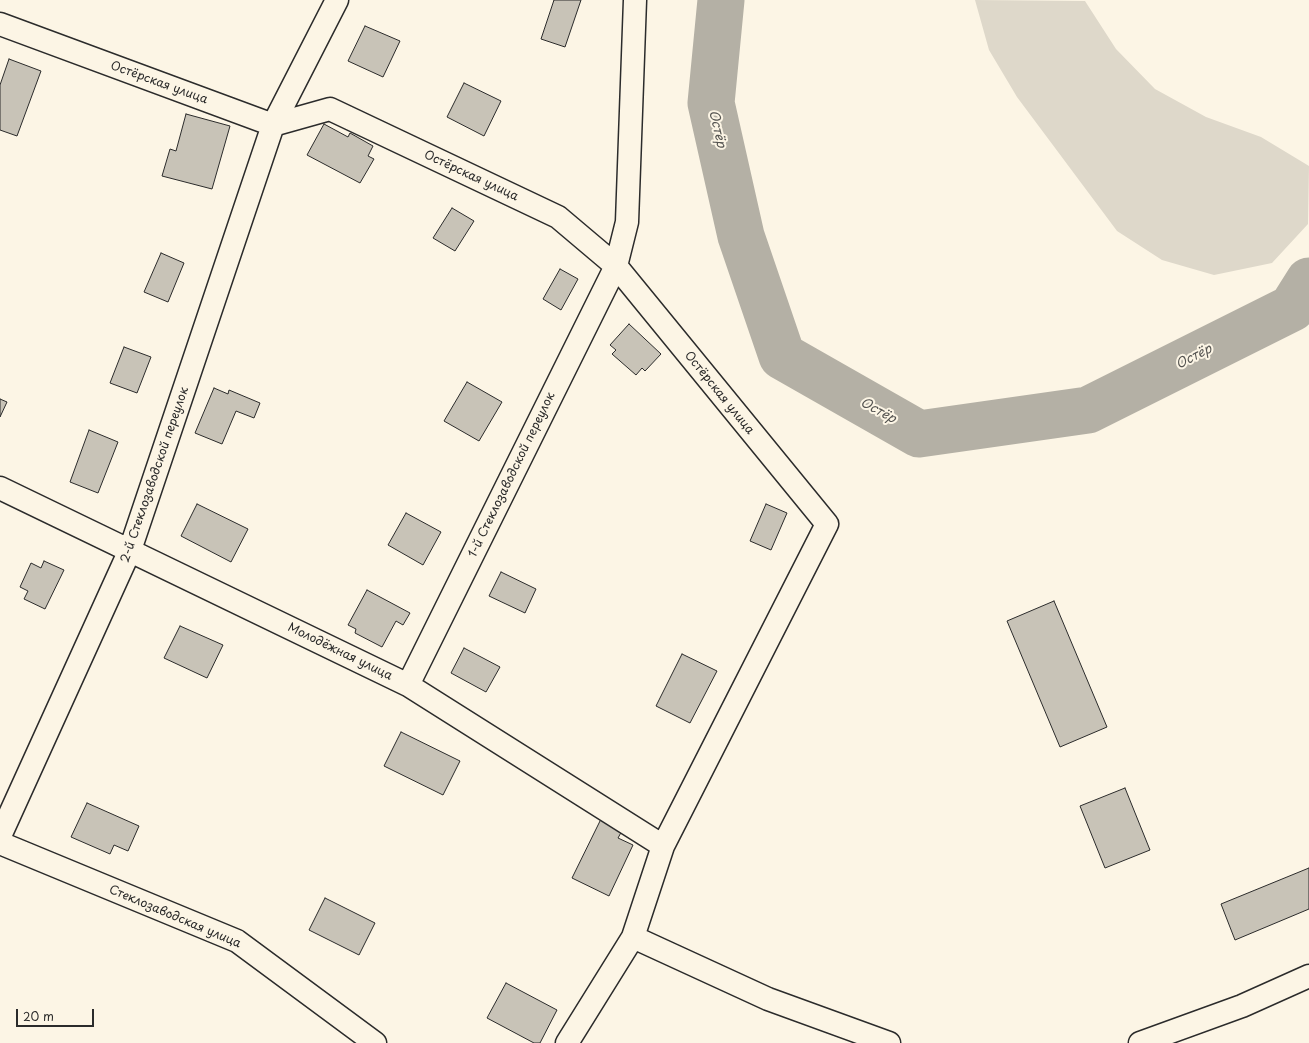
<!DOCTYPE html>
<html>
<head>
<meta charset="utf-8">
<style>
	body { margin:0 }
	#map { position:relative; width:1309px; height:1043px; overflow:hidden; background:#fcf5e5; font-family:"Playpen Sans",sans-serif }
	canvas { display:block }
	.scale { position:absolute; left:16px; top:1009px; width:78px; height:18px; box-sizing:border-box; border:2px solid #2b2b2b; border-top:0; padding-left:5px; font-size:12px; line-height:14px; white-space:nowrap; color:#2b2b2b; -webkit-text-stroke:3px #fcf5e5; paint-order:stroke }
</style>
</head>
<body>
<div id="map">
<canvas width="1309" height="1043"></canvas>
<div class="scale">20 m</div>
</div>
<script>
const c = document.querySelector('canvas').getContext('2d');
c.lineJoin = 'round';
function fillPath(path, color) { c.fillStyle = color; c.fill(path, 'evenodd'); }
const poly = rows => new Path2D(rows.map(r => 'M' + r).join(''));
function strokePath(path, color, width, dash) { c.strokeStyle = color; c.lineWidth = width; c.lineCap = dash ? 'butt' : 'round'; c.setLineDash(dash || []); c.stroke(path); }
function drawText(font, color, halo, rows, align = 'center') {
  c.font = font + ' "Playpen Sans",sans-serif'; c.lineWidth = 4; c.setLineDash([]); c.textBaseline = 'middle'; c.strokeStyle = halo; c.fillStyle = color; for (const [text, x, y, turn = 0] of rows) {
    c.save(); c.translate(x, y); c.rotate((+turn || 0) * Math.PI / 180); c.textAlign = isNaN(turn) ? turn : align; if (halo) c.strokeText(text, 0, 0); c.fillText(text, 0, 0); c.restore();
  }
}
const green = poly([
	[975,0,1085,1,1116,49,1155,89,1206,117,1261,137,1309,166,1308,224,1272,263,1214,275,1162,260,1117,231,1017,97,989,50]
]);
const river = poly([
	[721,0,711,103,741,236,782,356,919,434,1088,410,1292,308,1309,281]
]);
const building = poly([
	[554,0,581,0,565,47,541,39,554,0],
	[365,26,400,41,383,77,348,61,365,26],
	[9,59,41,71,17,136,0,130,0,85,9,59],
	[464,83,501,101,484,136,447,117,464,83],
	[186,114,230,126,212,189,162,176,170,149,176,151,186,114],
	[324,124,348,137,350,133,373,146,368,156,374,159,360,183,307,155,324,124],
	[452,208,474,221,455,251,433,238,452,208],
	[161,253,184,263,168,302,144,292,161,253],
	[560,269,578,279,561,310,543,299,560,269],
	[629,324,661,354,645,371,642,368,636,375,612,354,616,350,610,345,629,324],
	[124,347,151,357,137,393,110,383,124,347],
	[467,382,502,402,479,441,444,421,467,382],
	[214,388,228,394,229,390,260,403,254,418,236,411,222,444,195,433,214,388],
	[0,399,7,402,0,417,0,399],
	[89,430,118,442,98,493,70,482,89,430],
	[197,504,248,529,231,562,181,536,197,504],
	[766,504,787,513,771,550,750,541,766,504],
	[406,513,441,532,423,565,388,545,406,513],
	[44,561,64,570,45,609,24,599,28,591,20,587,31,563,41,568,44,561],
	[501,572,536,589,525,613,489,596,501,572],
	[367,590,410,613,403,625,396,621,382,647,355,633,356,629,348,625,367,590],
	[1054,601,1107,727,1060,747,1007,621,1054,601],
	[180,626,223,645,207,678,164,658,180,626],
	[464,648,500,667,486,692,451,673,464,648],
	[682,654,717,671,690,723,656,706,682,654],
	[401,732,460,761,443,795,384,766,401,732],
	[1125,788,1150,850,1105,868,1080,806,1125,788],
	[87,803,139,826,128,851,114,845,110,854,71,837,87,803],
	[601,819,623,829,618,838,633,845,609,896,572,878,601,819],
	[1309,868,1309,909,1235,940,1221,904,1309,868],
	[325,898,375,923,359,955,309,930,325,898],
	[506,983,557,1010,540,1043,534,1043,487,1018,506,983]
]);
const minor = poly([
	[0,24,273,125,330,109,558,217,616,266,827,524,663,846,633,937,567,1043],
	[0,488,408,685,663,846],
	[408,685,616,266,627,222,635,0],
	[0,836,130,550,273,125,337,0],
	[0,843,237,941,375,1043],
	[633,937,768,999,889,1043],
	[1140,1043,1242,1006,1309,976]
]);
const streetNames = [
	["Остёрская улица",159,83,20],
	["Остёрская улица",471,176,25],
	["Остёрская улица",719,393,51],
	["2-й Стеклозаводской переулок",155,475,-71],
	["1-й Стеклозаводской переулок",512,475,-64],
	["Молодёжная улица",340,652,26],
	["Стеклозаводская улица",175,917,23]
];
const waterNames = [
	["Остёр",717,129,77],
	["Остёр",1194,357,-27],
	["Остёр",878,411,29]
];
fillPath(green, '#ded8ca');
strokePath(river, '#b4b0a5', 47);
fillPath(building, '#c8c3b7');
strokePath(building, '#2b2b2b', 1);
strokePath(minor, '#2b2b2b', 25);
strokePath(minor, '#fcf5e5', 22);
drawText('12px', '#2b2b2b', '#fcf5e5', streetNames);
drawText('italic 13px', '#545350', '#fcf5e5', waterNames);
</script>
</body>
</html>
